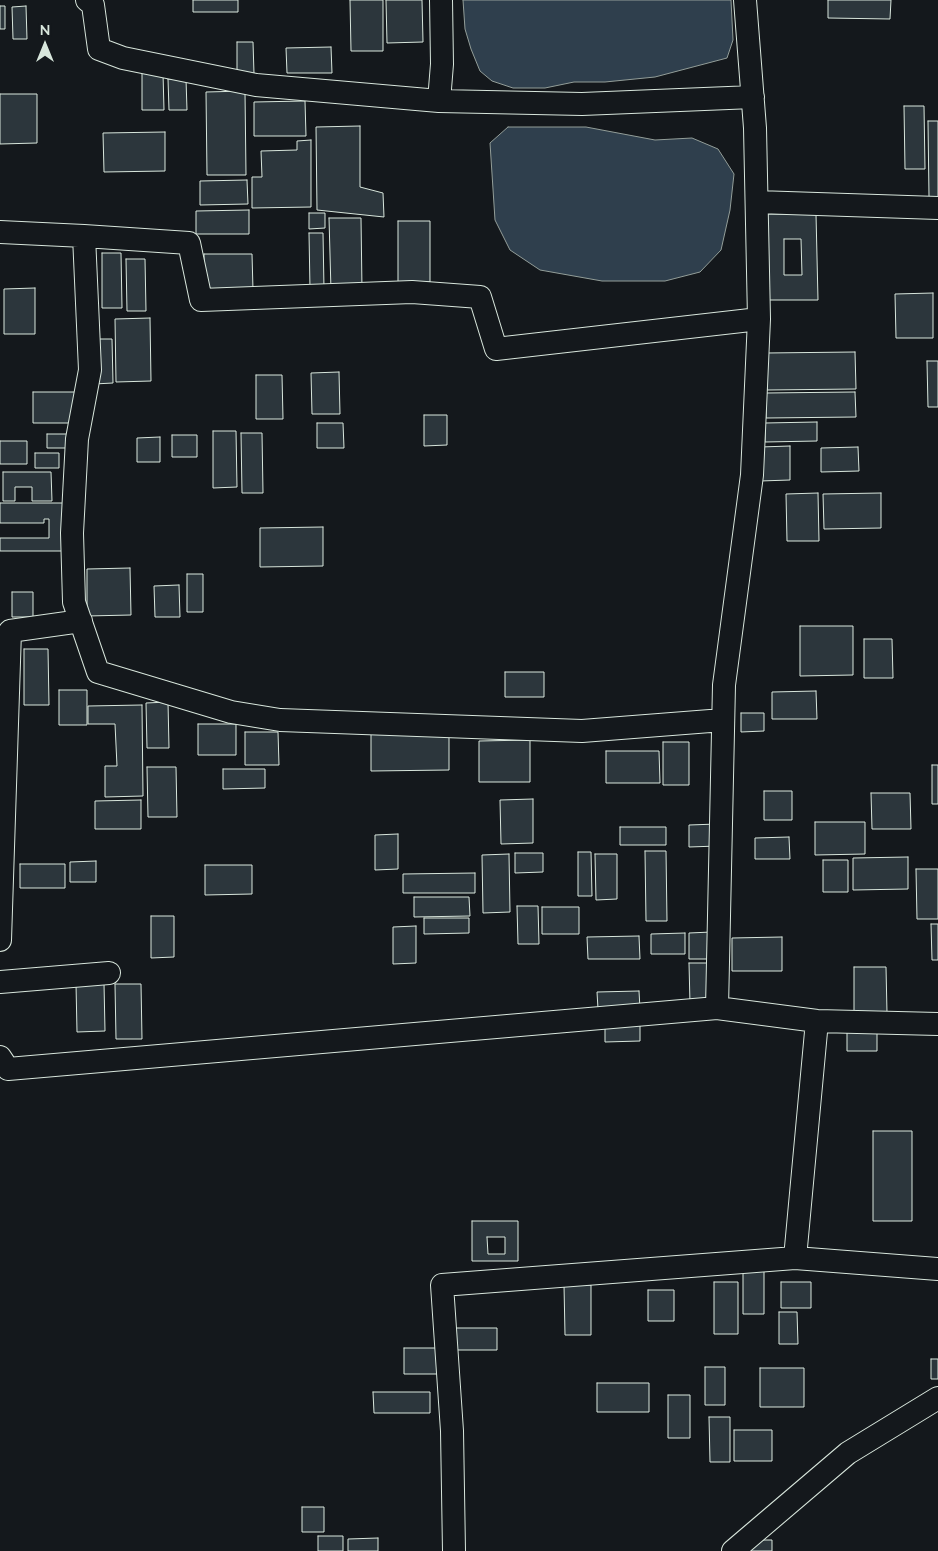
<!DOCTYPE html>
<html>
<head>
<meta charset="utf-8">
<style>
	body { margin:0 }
	#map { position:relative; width:938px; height:1551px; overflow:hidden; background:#14181c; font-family:Mulish,sans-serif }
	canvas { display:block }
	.north { position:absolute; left:20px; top:20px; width:50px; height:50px; -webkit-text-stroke:4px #14181c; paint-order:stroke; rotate:0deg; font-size:14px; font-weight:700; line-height:20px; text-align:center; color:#d8e6dc }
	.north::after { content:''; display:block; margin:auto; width:18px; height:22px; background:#d8e6dc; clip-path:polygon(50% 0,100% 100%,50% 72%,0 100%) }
</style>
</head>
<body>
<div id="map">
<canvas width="938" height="1551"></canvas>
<div class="north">N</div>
</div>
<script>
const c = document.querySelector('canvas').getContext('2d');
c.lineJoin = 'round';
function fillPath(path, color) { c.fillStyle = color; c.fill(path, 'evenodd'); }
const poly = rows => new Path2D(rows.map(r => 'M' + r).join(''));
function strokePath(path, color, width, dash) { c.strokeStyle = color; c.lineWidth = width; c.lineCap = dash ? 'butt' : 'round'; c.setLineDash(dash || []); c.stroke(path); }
const water = poly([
	[463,0,731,0,733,40,727,58,655,77,605,82,574,82,545,88,513,88,492,81,480,71,471,49,465,29,463,0],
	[508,127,586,127,655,140,692,138,718,149,734,174,730,210,721,250,700,272,665,281,602,281,540,270,510,250,495,220,490,143,508,127]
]);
const building = poly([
	[193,0,238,0,238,12,193,12,193,0],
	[350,0,383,0,383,51,351,51,350,0],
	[386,0,422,0,423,42,387,43,386,0],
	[828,0,891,0,890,19,828,18,828,0],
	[0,6,5,6,5,29,0,29,0,6],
	[26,6,27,39,13,39,12,7,26,6],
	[237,42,253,42,254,74,237,74,237,42],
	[331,47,332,73,287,73,286,48,331,47],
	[142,73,163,73,164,110,142,110,142,73],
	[168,79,186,79,187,110,169,110,168,79],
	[245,91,246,175,207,175,206,92,245,91],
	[0,94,37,94,37,143,0,144,0,94],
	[305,101,306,136,254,136,254,102,305,101],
	[904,106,924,106,925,169,905,169,904,106],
	[928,121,938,121,938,197,929,197,928,121],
	[360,126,360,187,383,193,384,217,317,210,316,127,360,126],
	[165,132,165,171,104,172,103,133,165,132],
	[311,140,311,207,252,208,252,177,262,177,261,151,297,150,297,141,311,140],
	[247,180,248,204,200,205,200,181,247,180],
	[249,210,249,234,196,234,196,211,249,210],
	[309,213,325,213,325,228,309,229,309,213],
	[766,214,816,214,818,300,766,300,766,214],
	[784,239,801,239,802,275,784,275,784,239],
	[329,218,361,218,362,290,331,291,329,218],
	[398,221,430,221,430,282,398,282,398,221],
	[309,233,323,233,324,289,310,289,309,233],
	[102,253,121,253,122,308,102,308,102,253],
	[204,254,252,254,253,290,204,291,204,254],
	[126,259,145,259,146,311,127,311,126,259],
	[35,288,35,334,4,334,4,289,35,288],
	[933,293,933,338,896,338,895,294,933,293],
	[150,318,151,381,116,382,115,319,150,318],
	[93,339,112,339,113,383,94,384,93,339],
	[855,352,856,389,767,390,766,353,855,352],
	[927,361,938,361,938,407,928,407,927,361],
	[339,372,340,414,312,414,311,373,339,372],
	[256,375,282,375,283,419,256,419,256,375],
	[33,392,79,392,79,423,33,423,33,392],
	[855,392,856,417,766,418,766,393,855,392],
	[424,415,447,415,447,445,424,446,424,415],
	[817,422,817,441,765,442,765,423,817,422],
	[317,423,343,423,344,448,317,448,317,423],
	[213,431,236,431,237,487,213,488,213,431],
	[241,433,262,433,263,493,242,493,241,433],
	[47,434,75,434,75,448,47,448,47,434],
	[172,435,197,435,197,457,172,457,172,435],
	[160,437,160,462,137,462,137,438,160,437],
	[0,441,27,441,27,464,0,464,0,441],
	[790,446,790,480,760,481,760,447,790,446],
	[858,447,859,471,821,472,821,448,858,447],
	[35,453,59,453,59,468,35,468,35,453],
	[3,472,51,472,52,501,32,501,32,487,15,487,15,501,3,501,3,472],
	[818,493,819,541,787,541,786,494,818,493],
	[881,493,881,528,824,529,823,494,881,493],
	[0,503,66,503,66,551,0,551,0,538,49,538,49,519,44,519,44,523,0,523,0,503],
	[323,527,323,566,260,567,260,528,323,527],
	[130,568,131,615,87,616,87,569,130,568],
	[187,574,203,574,203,612,187,612,187,574],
	[179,585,180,617,155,617,154,586,179,585],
	[12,592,33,592,33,617,12,617,12,592],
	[800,626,853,626,853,675,800,676,800,626],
	[864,639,892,639,893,678,864,678,864,639],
	[24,649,48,649,49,705,24,705,24,649],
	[505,672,544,672,544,697,505,697,505,672],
	[59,690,87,690,87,725,59,725,59,690],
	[816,691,817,719,772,719,772,692,816,691],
	[168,702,169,748,147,748,146,703,168,702],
	[142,705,143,796,105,797,105,766,117,766,115,724,88,724,88,706,142,705],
	[741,713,764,713,764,731,741,732,741,713],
	[198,724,236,724,236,755,198,755,198,724],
	[449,730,449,770,371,771,371,731,449,730],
	[245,732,278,732,279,765,245,765,245,732],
	[530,740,530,782,479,782,479,741,530,740],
	[663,742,689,742,689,785,663,785,663,742],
	[606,751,659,751,660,783,606,783,606,751],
	[932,765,938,765,938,804,932,804,932,765],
	[147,767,176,767,177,817,148,817,147,767],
	[223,769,265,769,265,788,223,789,223,769],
	[764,791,792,791,792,820,764,820,764,791],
	[871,793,910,793,911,829,872,829,871,793],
	[533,799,533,843,501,844,500,800,533,799],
	[141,800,141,829,95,829,95,801,141,800],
	[815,822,865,822,865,854,815,855,815,822],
	[717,824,718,846,689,847,689,825,717,824],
	[620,827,666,827,666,845,620,845,620,827],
	[398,834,398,869,375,870,375,835,398,834],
	[789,837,790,859,755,859,755,838,789,837],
	[645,851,666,851,667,921,646,921,645,851],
	[578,852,591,852,592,896,578,896,578,852],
	[515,853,543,853,543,872,515,873,515,853],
	[509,854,510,912,483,913,482,855,509,854],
	[595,854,617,854,617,899,596,900,595,854],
	[908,857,908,889,853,890,853,858,908,857],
	[823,860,848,860,848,892,823,892,823,860],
	[96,861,96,882,70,882,70,862,96,861],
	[20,864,65,864,65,888,20,888,20,864],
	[205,865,252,865,252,894,205,895,205,865],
	[916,869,938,869,938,919,917,919,916,869],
	[475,873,475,893,403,893,403,874,475,873],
	[414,897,469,897,470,916,414,917,414,897],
	[517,906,538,906,539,944,518,944,517,906],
	[542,907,579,907,579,934,542,934,542,907],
	[151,916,174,916,174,957,151,958,151,916],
	[424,918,469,918,469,933,424,934,424,918],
	[931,924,938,924,938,960,932,960,931,924],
	[416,926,416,963,393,964,393,927,416,926],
	[712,932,712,959,689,959,689,933,712,932],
	[685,933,685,954,651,954,651,934,685,933],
	[639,936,640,959,588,959,587,937,639,936],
	[782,937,782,971,732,971,732,938,782,937],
	[689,963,709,963,710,1003,690,1004,689,963],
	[854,967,886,967,887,1013,854,1013,854,967],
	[104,983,105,1031,77,1032,76,984,104,983],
	[115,984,141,984,142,1039,116,1039,115,984],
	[639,991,640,1009,598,1009,597,992,639,991],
	[605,1022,640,1022,640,1041,605,1042,605,1022],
	[847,1026,877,1026,877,1051,847,1051,847,1026],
	[873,1131,912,1131,912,1221,873,1221,873,1131],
	[472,1221,518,1221,518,1261,472,1261,472,1221],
	[487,1237,505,1237,505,1254,488,1254,487,1237],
	[743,1271,764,1271,764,1314,743,1314,743,1271],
	[714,1282,738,1282,738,1334,714,1334,714,1282],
	[781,1282,811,1282,811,1308,781,1308,781,1282],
	[564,1285,591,1285,591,1335,565,1335,564,1285],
	[648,1290,674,1290,674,1321,648,1321,648,1290],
	[779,1312,797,1312,798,1344,779,1344,779,1312],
	[455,1328,497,1328,497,1350,456,1350,455,1328],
	[404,1348,442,1348,442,1374,404,1374,404,1348],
	[931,1359,938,1359,938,1379,931,1379,931,1359],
	[705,1367,725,1367,725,1405,705,1405,705,1367],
	[760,1368,804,1368,804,1407,760,1407,760,1368],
	[597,1383,649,1383,649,1412,597,1412,597,1383],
	[373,1392,430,1392,430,1413,374,1413,373,1392],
	[668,1395,690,1395,690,1438,668,1438,668,1395],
	[709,1417,730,1417,730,1462,710,1462,709,1417],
	[734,1430,772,1430,772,1461,734,1461,734,1430],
	[302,1507,324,1507,324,1532,302,1532,302,1507],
	[318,1536,343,1536,343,1551,318,1551,318,1536],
	[378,1538,378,1551,348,1551,348,1539,378,1538],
	[747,1540,772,1540,772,1551,747,1551,747,1540]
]);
const street = poly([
	[87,0,93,5,99,49,123,58,256,85,439,101,582,104,753,97],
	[439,101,442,64,441,0],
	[757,202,938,208],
	[0,232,84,236,189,243,201,300,412,292,480,297,496,349,759,319],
	[84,236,90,370,77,439,72,533,74,602,98,672,231,712,280,720,582,731,723,720],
	[0,940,10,631,81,621],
	[0,982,109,973],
	[717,1008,724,685,752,475,759,319,755,128,745,0],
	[817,1021,795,1258,938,1269],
	[0,1057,8,1069,717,1008,817,1021,938,1024],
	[454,1551,452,1431,442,1285,795,1258],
	[733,1551,848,1453,938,1398]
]);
fillPath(water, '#2f3f4d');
strokePath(water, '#939e99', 1);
fillPath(building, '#2c363c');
strokePath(building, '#d8e6dc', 1);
strokePath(street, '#d8e6dc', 24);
strokePath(street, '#14181c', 22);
</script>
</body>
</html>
